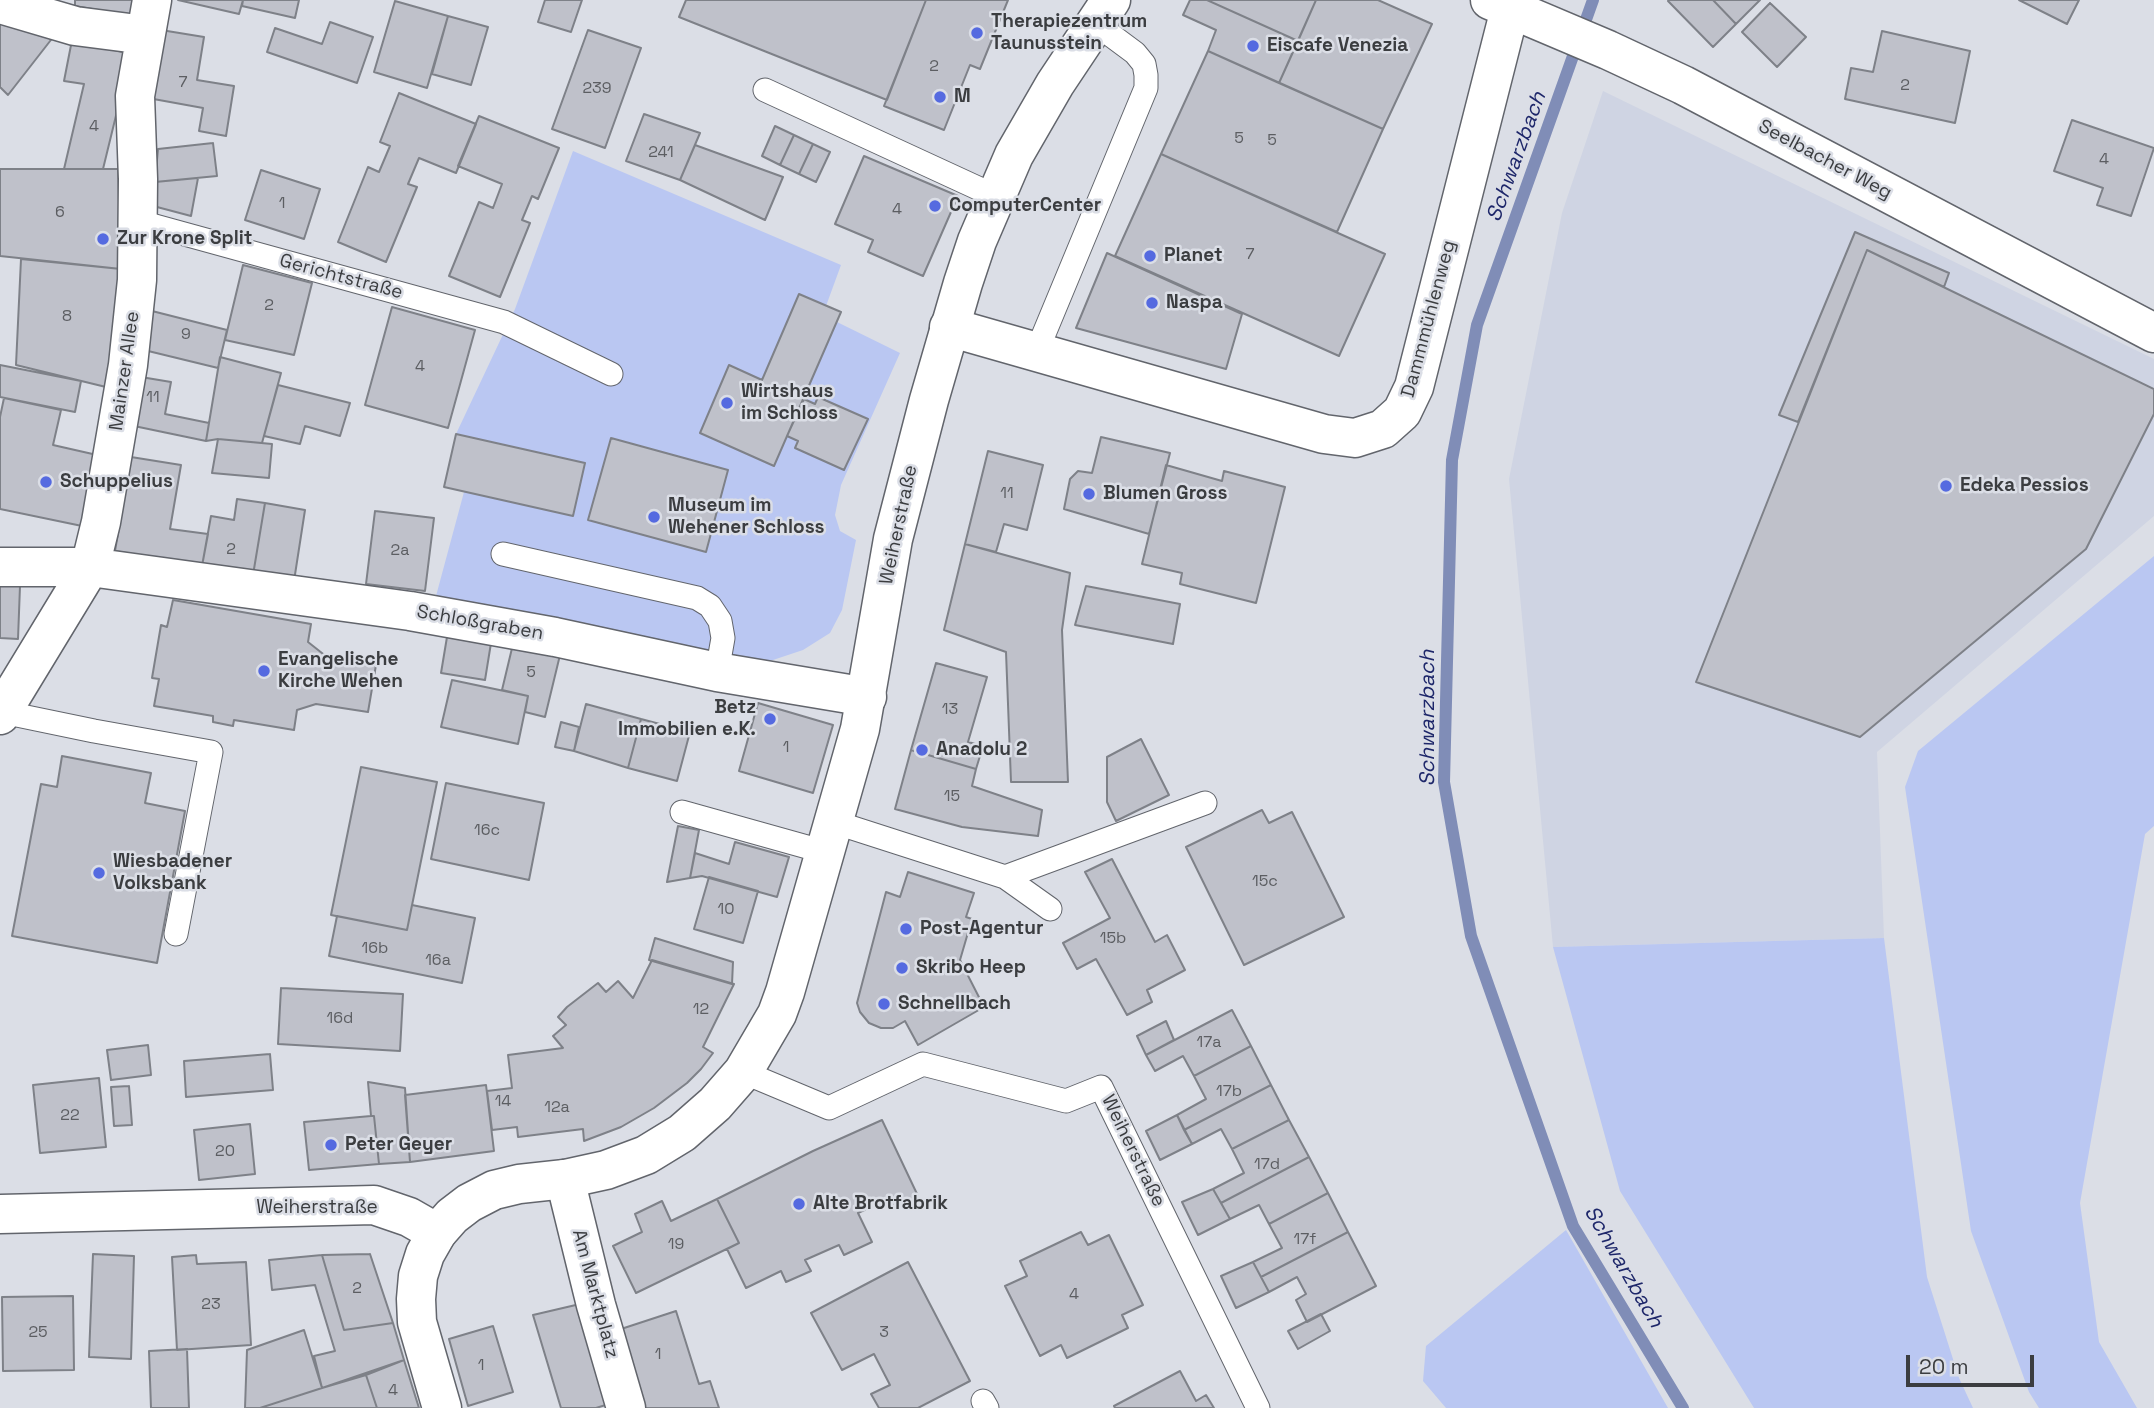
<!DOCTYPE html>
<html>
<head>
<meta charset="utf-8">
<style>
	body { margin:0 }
	#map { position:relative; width:2154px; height:1408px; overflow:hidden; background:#dbdee6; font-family:"Space Grotesk",sans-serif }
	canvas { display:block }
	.scale { position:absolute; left:1906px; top:1355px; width:128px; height:32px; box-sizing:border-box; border:4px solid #3b3d40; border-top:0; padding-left:9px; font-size:21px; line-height:24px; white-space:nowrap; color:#3b3d40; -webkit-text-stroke:5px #dbdee6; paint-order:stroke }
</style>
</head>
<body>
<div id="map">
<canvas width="2154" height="1408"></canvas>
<div class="scale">20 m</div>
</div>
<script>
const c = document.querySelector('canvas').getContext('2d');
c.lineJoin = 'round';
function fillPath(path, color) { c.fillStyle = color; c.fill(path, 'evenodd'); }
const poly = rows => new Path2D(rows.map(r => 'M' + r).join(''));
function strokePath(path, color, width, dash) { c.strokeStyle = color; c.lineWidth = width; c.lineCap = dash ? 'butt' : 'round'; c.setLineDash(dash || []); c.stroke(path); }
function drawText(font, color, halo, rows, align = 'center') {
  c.font = font + ' "Space Grotesk",sans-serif'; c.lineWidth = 5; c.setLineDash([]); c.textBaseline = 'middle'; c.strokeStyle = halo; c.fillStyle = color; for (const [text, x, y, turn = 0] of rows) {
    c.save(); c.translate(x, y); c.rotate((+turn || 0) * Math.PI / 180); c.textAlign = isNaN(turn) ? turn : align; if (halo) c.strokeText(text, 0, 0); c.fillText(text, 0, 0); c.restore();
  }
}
const built = poly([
	[1603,91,2154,359,2154,516,1877,752,1884,938,1553,947,1509,479,1562,213]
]);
const green = poly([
	[573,151,841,265,826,306,841,312,837,322,900,353,841,485,835,515,840,531,856,540,842,610,830,633,803,650,770,661,665,647,491,605,436,596,464,492,444,487,456,434,515,309],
	[2154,556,2154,826,2145,834,2080,1203,2099,1342,2137,1408,2039,1408,2029,1392,1971,1231,1905,787,1918,751],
	[1884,938,1927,1277,1959,1378,1973,1408,1754,1408,1620,1191,1553,947],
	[1566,1230,1668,1408,1446,1408,1423,1381,1426,1346]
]);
const stream = poly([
	[1593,0,1477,325,1452,460,1444,782,1471,936,1573,1226,1683,1408]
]);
const building = poly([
	[75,0,135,0,133,16,75,6,75,0],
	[178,0,243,0,239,14,178,0],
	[243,0,299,0,295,18,242,6,243,0],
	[545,0,582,0,571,32,538,22,545,0],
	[686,0,926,0,887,100,679,17,686,0],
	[926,0,1008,0,980,69,970,65,944,130,884,106,926,0],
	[1190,0,1207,0,1298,41,1279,83,1208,51,1216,30,1183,15,1190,0],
	[1207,0,1316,0,1298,41,1207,0],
	[1316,0,1378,0,1432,24,1383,129,1279,83,1316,0],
	[1669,0,1713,0,1736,24,1713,47,1668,1,1669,0],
	[1713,0,1760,0,1736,24,1713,0],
	[2019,0,2079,0,2067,24,2019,0],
	[395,1,448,16,427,88,374,72,395,1],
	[1770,3,1806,37,1777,67,1742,32,1770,3],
	[448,16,488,27,471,85,432,74,448,16],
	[0,21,54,36,8,95,0,87,0,21],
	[330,22,373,37,357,83,267,52,275,28,322,44,330,22],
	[161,30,204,37,197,80,234,86,226,136,199,131,203,108,148,98,161,30],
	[588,30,641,48,605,148,552,129,588,30],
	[1882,31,1970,51,1955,123,1845,99,1851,68,1873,72,1882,31],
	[72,40,131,54,103,169,64,169,84,84,64,81,72,40],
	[1208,51,1383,129,1337,232,1161,154,1208,51],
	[399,93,476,124,456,173,419,158,408,184,417,187,386,262,338,242,368,167,379,172,390,146,380,142,399,93],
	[644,114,700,133,680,180,626,161,644,114],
	[479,116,559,148,538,199,532,196,522,220,530,223,500,297,449,276,479,202,493,208,502,184,458,166,479,116],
	[2072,120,2154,148,2131,216,2097,205,2103,188,2054,171,2072,120],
	[775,126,794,135,780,165,762,156,775,126],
	[794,135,813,144,799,174,780,165,794,135],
	[213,143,217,176,155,182,158,149,213,143],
	[813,144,830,152,816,182,799,174,813,144],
	[695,145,783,177,765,220,680,180,695,145],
	[1161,154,1385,254,1339,356,1115,256,1161,154],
	[864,156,958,196,923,276,868,252,873,240,835,224,864,156],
	[0,169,118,169,121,269,0,256,0,169],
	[261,170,320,189,304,239,245,220,261,170],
	[198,178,191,216,157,207,155,182,198,178],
	[1855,232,1949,273,1944,287,1867,250,1798,422,1779,415,1855,232],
	[1867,250,2154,389,2154,414,2086,549,1860,737,1696,682,1867,250],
	[1107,253,1242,314,1226,369,1076,328,1107,253],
	[21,259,121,269,110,388,16,365,21,259],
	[243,265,312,283,294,355,225,340,243,265],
	[799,294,841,312,774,466,700,433,729,365,762,380,799,294],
	[392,307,475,330,448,428,365,405,392,307],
	[152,311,227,330,218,368,144,350,152,311],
	[220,357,281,373,262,443,218,439,206,441,220,357],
	[0,365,81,381,75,412,0,397,0,365],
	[141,377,171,382,165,414,209,423,206,441,134,426,141,377],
	[278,385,350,403,340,436,305,426,300,444,264,436,278,385],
	[818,397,868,419,844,470,795,448,798,441,787,436,804,399,815,404,818,397],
	[4,398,61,410,53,445,97,455,82,526,0,509,0,417,4,398],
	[456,434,585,463,573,516,444,487,456,434],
	[1101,437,1170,453,1149,534,1064,509,1070,479,1078,471,1092,473,1101,437],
	[611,438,728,470,706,552,588,520,611,438],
	[218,439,272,444,269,478,212,473,218,439],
	[988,451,1043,465,1027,530,1004,524,996,552,965,544,988,451],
	[131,457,181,465,170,529,208,534,202,566,115,551,131,457],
	[1166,465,1222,481,1224,471,1285,487,1256,603,1180,584,1182,573,1142,564,1166,465],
	[237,499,265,503,253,575,202,566,211,516,234,520,237,499],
	[265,503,305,510,294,581,253,575,265,503],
	[375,511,434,518,425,591,366,584,375,511],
	[965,544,1070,573,1062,630,1068,782,1011,782,1006,652,944,630,965,544],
	[0,586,20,586,18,639,0,638,0,586],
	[1086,586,1180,604,1173,644,1075,625,1086,586],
	[173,600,311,624,308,642,327,657,376,665,368,712,316,704,297,710,294,730,234,720,233,726,213,722,213,716,154,706,159,679,152,678,161,625,167,627,173,600],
	[447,637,491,643,485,680,441,673,447,637],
	[513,644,560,655,545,717,525,712,528,696,502,690,513,644],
	[936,663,987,677,968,742,983,746,976,769,911,750,936,663],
	[452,680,528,696,518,744,441,727,452,680],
	[758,703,833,725,813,793,739,771,758,703],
	[586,704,641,719,628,768,574,751,586,704],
	[641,719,690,732,677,781,628,768,641,719],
	[561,722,579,727,574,751,555,747,561,722],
	[1141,739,1169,795,1116,821,1107,802,1107,757,1141,739],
	[911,750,976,769,972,786,1042,810,1038,836,962,827,895,809,911,750],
	[62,756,151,773,145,803,185,811,157,963,12,936,41,784,57,787,62,756],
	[361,767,437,782,407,930,331,915,361,767],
	[446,783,544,803,529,880,431,859,446,783],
	[1262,810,1269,823,1292,812,1344,917,1244,965,1186,847,1262,810],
	[678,826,699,830,690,878,667,882,678,826],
	[735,842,789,857,777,897,702,876,690,878,695,853,729,864,735,842],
	[1112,859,1155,942,1167,935,1185,970,1147,990,1152,1002,1127,1015,1096,959,1077,969,1063,943,1110,918,1085,872,1112,859],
	[908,872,974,893,966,917,972,919,960,960,984,1007,918,1045,905,1021,893,1028,881,1028,869,1023,860,1012,857,1003,886,892,900,897,908,872],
	[709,877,758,891,743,943,694,929,709,877],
	[412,905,475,918,462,983,329,956,337,916,407,930,412,905],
	[655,938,733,962,732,984,649,960,655,938],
	[652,960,734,984,703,1047,713,1053,701,1069,687,1083,654,1108,621,1127,584,1141,583,1129,518,1137,517,1127,492,1130,487,1091,512,1088,508,1055,563,1048,553,1036,566,1025,558,1017,567,1007,598,983,606,992,618,981,633,998,652,960],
	[281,988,403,994,400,1051,278,1044,281,988],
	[1232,1010,1251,1046,1194,1076,1183,1056,1155,1071,1146,1055,1232,1010],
	[1166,1021,1174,1040,1146,1055,1137,1036,1166,1021],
	[148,1045,151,1075,111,1080,107,1050,148,1045],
	[1251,1046,1271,1085,1184,1130,1177,1115,1206,1099,1194,1076,1251,1046],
	[270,1054,273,1090,186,1097,184,1061,270,1054],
	[99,1078,106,1147,40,1153,33,1085,99,1078],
	[368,1082,405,1088,410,1162,379,1164,374,1116,371,1116,368,1082],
	[486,1085,494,1151,410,1162,405,1095,486,1085],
	[1271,1085,1289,1120,1232,1149,1221,1129,1192,1144,1184,1130,1271,1085],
	[129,1086,132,1125,114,1126,111,1087,129,1086],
	[1177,1115,1192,1144,1160,1160,1146,1131,1177,1115],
	[371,1116,374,1116,379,1164,309,1170,304,1122,371,1116],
	[882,1120,918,1196,893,1208,888,1199,858,1213,872,1242,844,1255,839,1245,805,1260,811,1271,786,1282,781,1271,746,1288,727,1249,739,1243,717,1199,813,1151,882,1120],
	[1289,1120,1309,1157,1221,1203,1213,1189,1244,1173,1232,1149,1289,1120],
	[250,1124,255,1174,199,1180,194,1130,250,1124],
	[1309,1157,1328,1193,1269,1224,1259,1205,1230,1219,1221,1203,1309,1157],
	[1213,1189,1230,1219,1198,1235,1182,1202,1213,1189],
	[1328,1193,1348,1232,1261,1277,1253,1262,1282,1248,1269,1224,1328,1193],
	[717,1199,739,1243,636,1293,613,1246,642,1232,635,1214,662,1201,671,1221,717,1199],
	[1081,1232,1088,1245,1109,1235,1143,1305,1122,1315,1128,1328,1067,1358,1061,1345,1040,1356,1005,1286,1027,1276,1020,1261,1081,1232],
	[1348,1232,1376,1286,1307,1322,1296,1300,1306,1294,1297,1277,1269,1292,1261,1277,1348,1232],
	[93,1254,134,1256,131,1359,89,1357,93,1254],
	[370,1254,393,1323,344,1330,322,1255,370,1254],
	[196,1255,197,1264,246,1262,251,1345,177,1350,172,1257,196,1255],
	[322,1255,344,1330,393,1323,404,1360,322,1388,314,1356,335,1351,315,1285,272,1290,269,1260,322,1255],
	[908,1262,970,1381,918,1408,879,1408,871,1394,890,1385,874,1354,842,1370,811,1313,908,1262],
	[1253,1262,1269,1292,1236,1308,1221,1276,1253,1262],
	[73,1296,74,1370,3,1371,2,1297,73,1296],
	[580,1304,609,1404,596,1408,561,1408,533,1315,580,1304],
	[676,1311,699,1384,710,1381,719,1408,643,1408,618,1330,676,1311],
	[1321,1314,1330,1331,1298,1349,1288,1331,1321,1314],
	[493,1326,513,1392,468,1406,449,1339,493,1326],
	[304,1330,322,1388,260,1408,245,1408,247,1350,304,1330],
	[187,1349,189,1408,151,1408,149,1351,187,1349],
	[404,1360,419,1408,377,1408,366,1375,404,1360],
	[1180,1371,1196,1401,1206,1395,1214,1408,1115,1408,1114,1406,1180,1371],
	[366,1375,377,1408,260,1408,322,1388,366,1375]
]);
const lane = poly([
	[765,90,995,196],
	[137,221,504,322,611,374],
	[1036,353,1146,88,1146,75,1144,64,1135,53,1096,24],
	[503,554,697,598,710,606,720,621,723,638,717,672],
	[2,712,94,731,211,752,176,934],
	[682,812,825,852],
	[834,822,1005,877,1205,803],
	[1005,877,1050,909],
	[743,1072,829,1108,923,1064,1066,1101,1101,1087,1258,1408],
	[983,1401,987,1408]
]);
const street = poly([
	[1490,0,1608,50,1683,85,2154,333],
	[0,4,75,26,145,35],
	[949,327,1324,434,1355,438,1383,429,1402,412,1414,387,1510,9],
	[0,567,90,567,410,611,555,637,717,672,867,697],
	[0,715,90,567,101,522,128,365,137,280,138,179,135,96,152,0],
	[565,1179,596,1305,626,1408],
	[0,1214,374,1205,409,1217,437,1233]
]);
const secondary = poly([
	[442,1408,417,1322,416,1299,418,1276,425,1254,437,1233,452,1216,469,1203,494,1190,519,1184,565,1179,606,1170,646,1155,682,1133,715,1104,743,1072,777,1014,785,992,860,729,893,539,929,400,963,283,977,241,1014,155,1055,84,1111,0]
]);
const markers = [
	[977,33,7,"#556ae0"],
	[1253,46,7,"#556ae0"],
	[940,97,7,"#556ae0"],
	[935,206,7,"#556ae0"],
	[103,239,7,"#556ae0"],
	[1150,256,7,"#556ae0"],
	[1152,303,7,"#556ae0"],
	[727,403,7,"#556ae0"],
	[46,482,7,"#556ae0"],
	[1946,486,7,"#556ae0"],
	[1089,494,7,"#556ae0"],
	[654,517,7,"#556ae0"],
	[264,671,7,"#556ae0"],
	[770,719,7,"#556ae0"],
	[922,750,7,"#556ae0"],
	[99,873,7,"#556ae0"],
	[906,929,7,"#556ae0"],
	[902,968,7,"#556ae0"],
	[884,1004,7,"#556ae0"],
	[331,1145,7,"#556ae0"],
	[799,1204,7,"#556ae0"]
];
const numberNames = [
	["2",934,67],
	["7",183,83],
	["2",1905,86],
	["239",597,89],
	["4",94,127],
	["5",1239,139],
	["5",1272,141],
	["241",661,153],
	["4",2104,160],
	["1",282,204],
	["4",897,210],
	["6",60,213],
	["7",1250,255],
	["2",269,306],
	["8",67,317],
	["9",186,335],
	["4",420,367],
	["11",153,398],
	["11",1007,494],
	["2",231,550],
	["2a",400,551],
	["5",531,673],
	["13",950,710],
	["1",786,748],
	["15",952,797],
	["16c",487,831],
	["15c",1265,882],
	["10",726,910],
	["15b",1113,939],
	["16b",375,949],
	["16a",438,961],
	["12",701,1010],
	["16d",340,1019],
	["17a",1209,1043],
	["17b",1229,1092],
	["14",503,1102],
	["12a",557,1108],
	["22",70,1116],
	["20",225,1152],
	["17d",1267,1165],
	["17f",1305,1240],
	["19",676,1245],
	["2",357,1289],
	["4",1074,1295],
	["23",211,1305],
	["25",38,1333],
	["3",884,1333],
	["1",658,1355],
	["1",481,1366],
	["4",393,1391]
];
const poiNames = [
	["Therapiezentrum",991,22],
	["Taunusstein",991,44],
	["Eiscafe Venezia",1267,46],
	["M",954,97],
	["ComputerCenter",949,206],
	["Zur Krone Split",117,239],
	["Planet",1164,256],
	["Naspa",1166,303],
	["Wirtshaus",741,392],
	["im Schloss",741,414],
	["Schuppelius",60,482],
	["Edeka Pessios",1960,486],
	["Blumen Gross",1103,494],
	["Museum im",668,506],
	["Wehener Schloss",668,528],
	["Evangelische",278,660],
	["Kirche Wehen",278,682],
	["Betz",756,708,"right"],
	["Immobilien e.K.",756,730,"right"],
	["Anadolu 2",936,750],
	["Wiesbadener",113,862],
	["Volksbank",113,884],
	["Post-Agentur",920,929],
	["Skribo Heep",916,968],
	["Schnellbach",898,1004],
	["Peter Geyer",345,1145],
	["Alte Brotfabrik",813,1204]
];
const streetNames = [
	["Seelbacher Weg",1825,160,28],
	["Gerichtstraße",341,277,15],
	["Dammmühlenweg",1429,319,-75],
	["Mainzer Allee",125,371,-82],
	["Weiherstraße",899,525,-78],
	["Schloßgraben",480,623,10],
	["Weiherstraße",1133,1151,64],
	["Weiherstraße",317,1208],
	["Am Marktplatz",595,1294,75]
];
const waterNames = [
	["Schwarzbach",1517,157,-70],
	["Schwarzbach",1428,718,-90],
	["Schwarzbach",1623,1267,60]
];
fillPath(built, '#cfd4e3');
fillPath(green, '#bac7f2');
strokePath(stream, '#808db7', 12);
fillPath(building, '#bfc1ca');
strokePath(building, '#7e8188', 2);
strokePath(lane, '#62656c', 25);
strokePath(street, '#62656c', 41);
strokePath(secondary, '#62656c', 41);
strokePath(lane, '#fff', 23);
strokePath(street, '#fff', 38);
strokePath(secondary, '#fff', 38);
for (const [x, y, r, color] of markers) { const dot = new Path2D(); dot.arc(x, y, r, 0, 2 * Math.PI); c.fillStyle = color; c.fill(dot); strokePath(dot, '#dbdee6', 2.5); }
drawText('16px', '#5c5e62', null, numberNames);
drawText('bold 19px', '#3b3d40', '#dbdee6', poiNames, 'left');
drawText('19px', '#3b3d40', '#dbdee6', streetNames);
drawText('italic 21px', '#1e276a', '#dbdee6', waterNames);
</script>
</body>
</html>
